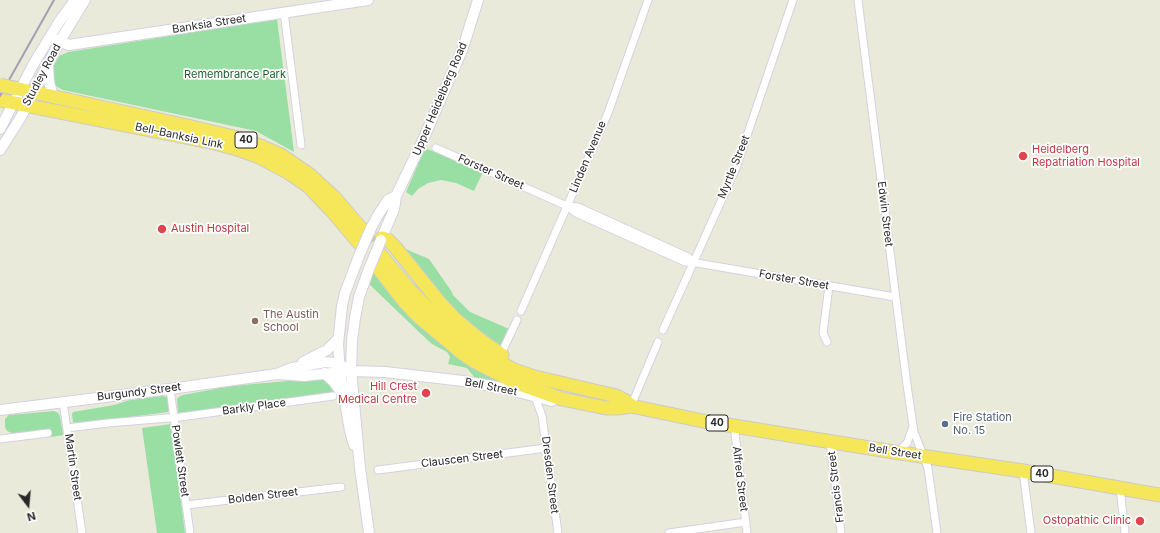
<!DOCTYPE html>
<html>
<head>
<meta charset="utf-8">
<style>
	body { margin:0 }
	#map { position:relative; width:1160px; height:533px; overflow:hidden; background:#eaeadb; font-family:Inter,sans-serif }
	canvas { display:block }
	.north { position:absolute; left:8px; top:485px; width:40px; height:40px; -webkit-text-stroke:3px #fff; paint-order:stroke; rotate:164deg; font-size:11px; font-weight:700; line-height:16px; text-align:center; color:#282828 }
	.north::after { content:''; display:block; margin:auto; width:14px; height:18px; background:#282828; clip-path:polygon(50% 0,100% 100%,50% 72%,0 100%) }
</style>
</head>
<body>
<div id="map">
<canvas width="1160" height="533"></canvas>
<div class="north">N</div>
</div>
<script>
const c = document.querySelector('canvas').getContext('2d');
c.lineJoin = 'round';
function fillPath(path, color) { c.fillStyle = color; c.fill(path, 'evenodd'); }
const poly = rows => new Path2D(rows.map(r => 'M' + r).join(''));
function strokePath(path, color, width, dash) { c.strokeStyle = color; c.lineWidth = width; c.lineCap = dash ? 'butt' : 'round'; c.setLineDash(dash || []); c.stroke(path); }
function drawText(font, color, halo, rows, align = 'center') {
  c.font = font + ' Inter,sans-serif'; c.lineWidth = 3.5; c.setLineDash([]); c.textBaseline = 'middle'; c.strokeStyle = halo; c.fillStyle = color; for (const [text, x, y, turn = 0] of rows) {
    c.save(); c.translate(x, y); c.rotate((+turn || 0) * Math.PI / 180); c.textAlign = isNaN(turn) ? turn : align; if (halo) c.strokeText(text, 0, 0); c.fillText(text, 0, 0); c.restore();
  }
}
const green = poly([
	[277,19,294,152,256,131,63,90,54,85,52,72,54,63,59,56,68,52],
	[425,148,483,172,474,191,456,183,441,180,428,183,418,189,412,196,406,192],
	[401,247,429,259,452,292,453,295,470,312,509,329,501,346,499,347,471,331],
	[374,272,411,317,435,339,458,357,496,379,495,382,475,378,467,368,448,364,450,357,447,352,432,344,419,332,368,283],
	[321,378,326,379,340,398,178,413,177,399,180,396,183,395,231,386],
	[162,396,167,397,168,400,170,409,168,412,76,424,73,422,72,414,73,412,114,405,130,400],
	[54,411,58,413,60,416,63,435,51,437,49,429,14,434,7,431,5,427,5,419,9,415],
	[171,424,185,533,157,533,142,428]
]);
const highwayTunnel = poly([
	[364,232,380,254]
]);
const street = poly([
	[858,0,907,385,914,432,928,468,937,533],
	[284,12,301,145],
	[436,148,567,206,576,213,685,262,697,263,895,297],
	[568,206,578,207,688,257,693,262],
	[521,311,608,113,648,0],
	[663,330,736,168,793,0],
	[827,342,823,333,829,286],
	[501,354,517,320],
	[170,389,190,533],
	[535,397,542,416,558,533],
	[63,402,82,533],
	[631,406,658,342],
	[734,425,747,533],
	[67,428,108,423,180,417,333,396],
	[0,439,48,433],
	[830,442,841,533],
	[896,451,900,450,907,443,913,427],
	[378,470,546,448],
	[1023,471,1031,533],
	[1120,488,1125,533],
	[186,505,341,487],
	[669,533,746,522]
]);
const secondary = poly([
	[51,38,69,45,368,0],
	[48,66,49,82,53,96],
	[0,129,33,65,59,22,75,0],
	[0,150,21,117,60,41,85,0],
	[371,228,378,215,388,200,396,196],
	[381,240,394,209,396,196,422,142,463,48,478,0],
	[369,269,359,297,355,318,352,340,351,370,360,468,369,533],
	[303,362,327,350,338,339],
	[279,373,292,368,325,362,334,363,344,367],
	[324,373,333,381,344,396],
	[0,410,170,389,277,374,304,376,351,371,385,372,463,381,503,388,552,401],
	[354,445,350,431,340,372,338,344,342,306,345,293,359,256]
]);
const highway = poly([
	[14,88,192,127,238,138,260,146,281,155,310,175,335,198,364,232],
	[0,100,215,143,237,149,259,157,289,173,308,186,332,211,359,243],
	[382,238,388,240,395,247,440,303,455,319,479,339,502,355],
	[380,254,408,288,436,317,472,346,491,358,514,370,535,377,616,396,626,401,631,406],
	[376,265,403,300,418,316,462,353,474,361,514,382,562,399,606,408,619,408,631,406,703,421,894,452,1023,471,1160,495]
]);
const rail = poly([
	[0,96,54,0]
]);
const secondaryBridge = poly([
	[359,256,371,228],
	[369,269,381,240]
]);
const highwayBridge = poly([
	[0,85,14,88]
]);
const markers = [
	[1023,156,5,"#e0444e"],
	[162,229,5,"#e0444e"],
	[255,321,4,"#8d6e63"],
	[426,393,5,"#e0444e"],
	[945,424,4,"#5c6f8a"],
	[1140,521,5,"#e0444e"]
];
const shields = [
	[246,140,22],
	[717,423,22],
	[1042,474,22]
];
const shieldNames = [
	["40",246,140],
	["40",717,423],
	["40",1042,474]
];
const streetNames = [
	["Banksia Street",209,24,-9],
	["Studley Road",42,75,-62],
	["Upper Heidelberg Road",440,99,-67],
	["Bell–Banksia Link",179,136,12],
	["Linden Avenue",588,157,-67],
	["Myrtle Street",734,167,-68],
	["Forster Street",491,172,24],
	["Edwin Street",885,214,83],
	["Forster Street",794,280,10],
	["Bell Street",491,387,11],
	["Burgundy Street",139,392,-7],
	["Barkly Place",254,407,-8],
	["Bell Street",895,452,9],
	["Clauscen Street",462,459,-7],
	["Powlett Street",180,461,82],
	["Martin Street",73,467,82],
	["Dresden Street",550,475,83],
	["Alfred Street",740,479,83],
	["Francis Street",836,487,-97],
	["Bolden Street",263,496,-7]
];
const parkNames = [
	["Remembrance Park",235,75]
];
const healthNames = [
	["Heidelberg",1032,150],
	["Repatriation Hospital",1032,163],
	["Austin Hospital",171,229],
	["Hill Crest",417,387,"right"],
	["Medical Centre",417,400,"right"],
	["Ostopathic Clinic",1131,521,"right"]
];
const educationNames = [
	["The Austin",263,315],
	["School",263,328]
];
const serviceNames = [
	["Fire Station",953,418],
	["No. 15",953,431]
];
fillPath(green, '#99dfa3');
strokePath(highwayTunnel, '#c3c3b7', 13, [13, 6]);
strokePath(street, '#d5d0e1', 9);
strokePath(secondary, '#d5d0e1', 12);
strokePath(highway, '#cbcbcb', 15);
strokePath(street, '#fff', 7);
strokePath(secondary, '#fff', 10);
strokePath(highway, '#f6e75a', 13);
strokePath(rail, '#a59eb2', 2);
strokePath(secondaryBridge, '#d5d0e1', 12, []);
strokePath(highwayBridge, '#cbcbcb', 15, []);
strokePath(secondaryBridge, '#fff', 10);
strokePath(highwayBridge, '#f6e75a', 13);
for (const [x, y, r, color] of markers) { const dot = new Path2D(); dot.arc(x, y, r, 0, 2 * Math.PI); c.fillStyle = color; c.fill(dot); strokePath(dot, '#fff', 1.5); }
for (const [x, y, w] of shields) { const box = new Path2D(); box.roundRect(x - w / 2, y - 8, w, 16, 3); c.fillStyle = '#fff'; c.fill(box); strokePath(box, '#282828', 1); }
drawText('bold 10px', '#282828', null, shieldNames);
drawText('11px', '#282828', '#fff', streetNames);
drawText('11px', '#1d612f', '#fff', parkNames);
drawText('11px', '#be3a42', '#fff', healthNames, 'left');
drawText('11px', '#785e54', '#fff', educationNames, 'left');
drawText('11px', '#4e5e75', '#fff', serviceNames, 'left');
</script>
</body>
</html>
